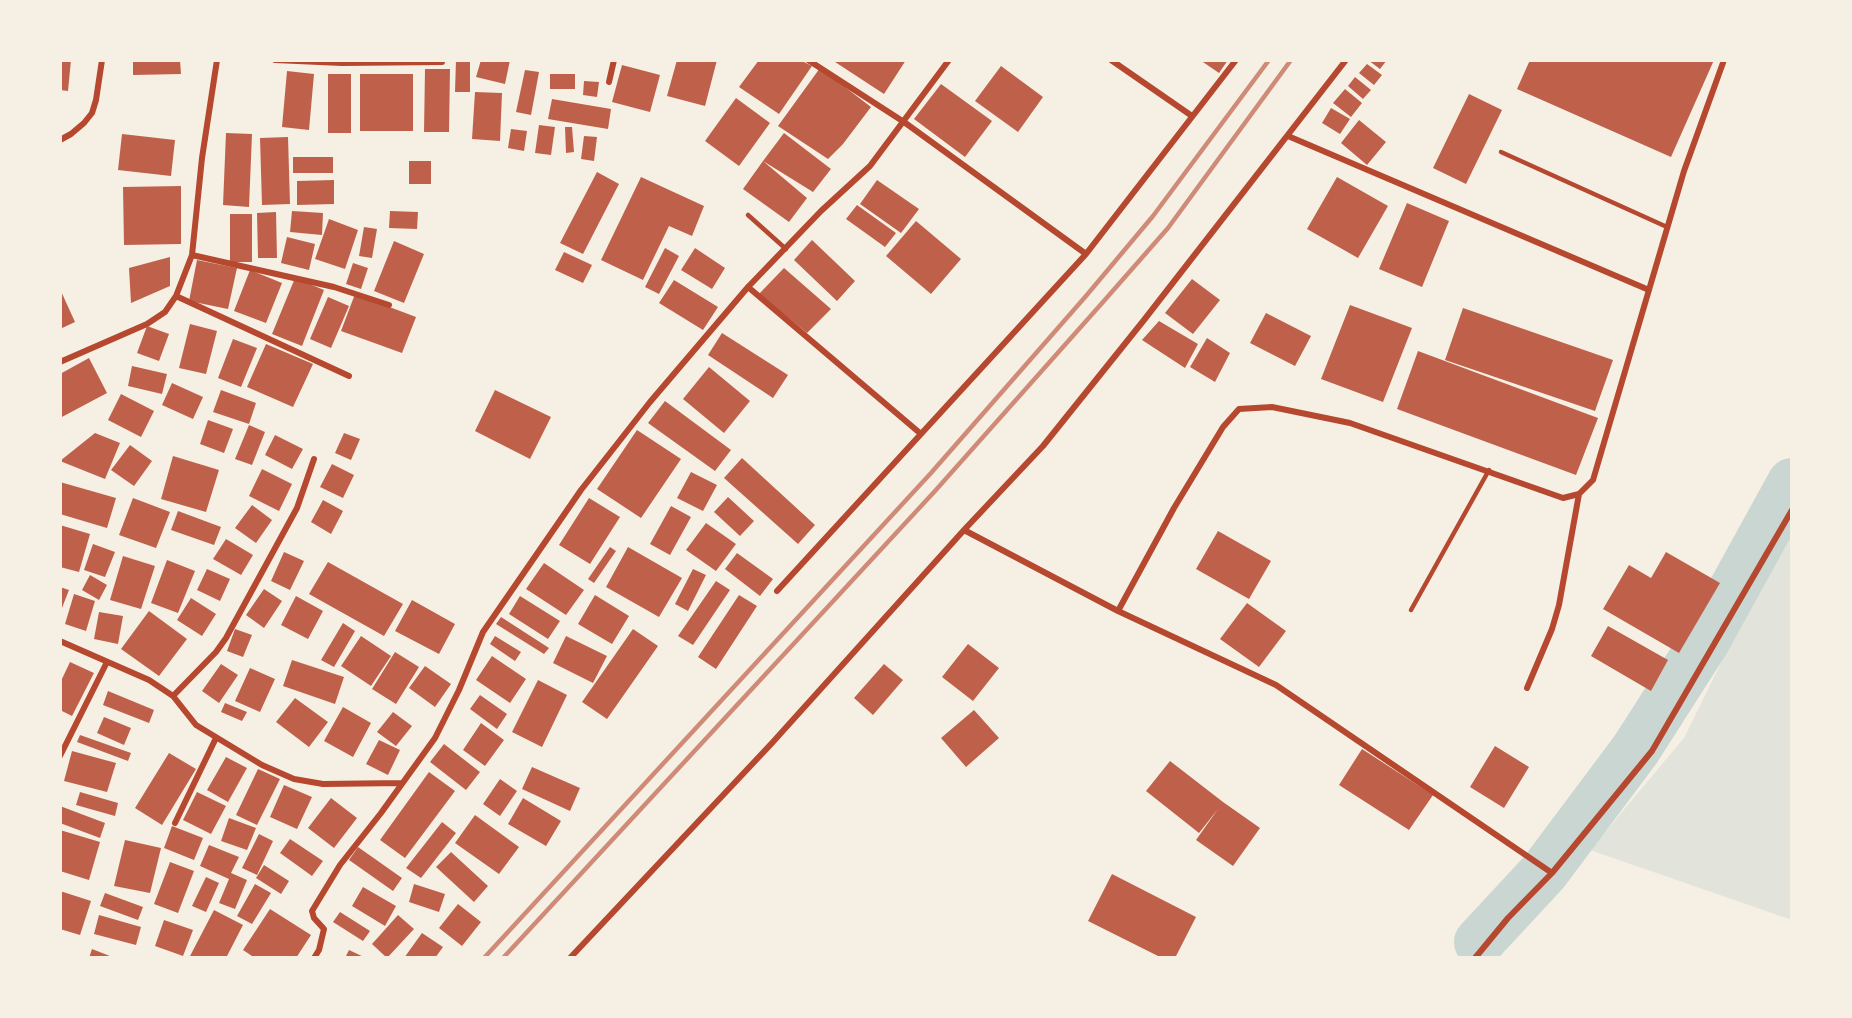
<!DOCTYPE html>
<html>
<head>
<meta charset="utf-8">
<style>
	body { margin:0 }
	#map { position:relative; width:1852px; height:1018px; overflow:hidden; background:#f6efe4; font-family:Georgia,serif }
	canvas { display:block }
	.frame { position:absolute; inset:0; border:62px solid #f6efe4; pointer-events:none }
</style>
</head>
<body>
<div id="map">
<canvas width="1852" height="1018"></canvas>
<div class="frame"></div>
</div>
<script>
const c = document.querySelector('canvas').getContext('2d');
c.lineJoin = 'round';
function fillPath(path, color) { c.fillStyle = color; c.fill(path, 'evenodd'); }
const poly = rows => new Path2D(rows.map(r => 'M' + r).join(''));
function strokePath(path, color, width, dash) { c.strokeStyle = color; c.lineWidth = width; c.lineCap = dash ? 'butt' : 'round'; c.setLineDash(dash || []); c.stroke(path); }
const green = poly([
	[1788,527,1792,528,1792,920,1590,850,1684,738]
]);
const stream = poly([
	[1467,958,1479,942]
]);
const river = poly([
	[1479,942,1544,872,1636,749,1705,641,1792,483]
]);
const building = poly([
	[60,60,71,60,68,91,60,90],
	[133,60,180,60,181,74,133,75],
	[456,60,470,60,470,92,455,92],
	[481,60,510,60,505,84,476,77],
	[677,60,717,60,705,106,667,96],
	[759,60,800,60,812,66,779,114,739,87],
	[832,60,906,60,884,94],
	[1200,60,1228,60,1219,73],
	[1368,60,1387,60,1380,69],
	[1530,60,1714,60,1671,157,1517,89],
	[1367,64,1382,75,1374,85,1359,73],
	[622,65,660,75,650,112,612,102],
	[1001,66,1043,97,1018,132,975,101],
	[820,68,871,107,843,144,828,159,778,126],
	[425,69,450,69,449,132,424,132],
	[525,70,539,72,531,115,516,112],
	[287,71,314,74,309,130,282,127],
	[328,74,351,74,351,133,328,133],
	[360,74,413,74,413,131,360,131],
	[550,74,575,74,575,89,550,89],
	[1355,77,1371,90,1363,99,1348,86],
	[584,81,599,82,597,97,583,95],
	[941,84,992,121,965,157,914,119],
	[1345,89,1362,103,1351,117,1333,103],
	[475,92,502,93,500,141,472,139],
	[1469,94,1502,110,1466,184,1433,168],
	[736,98,770,123,739,166,705,141],
	[552,99,611,109,608,129,548,119],
	[1331,108,1350,119,1340,134,1322,123],
	[1359,120,1386,142,1367,165,1341,143],
	[539,125,555,127,551,155,535,153],
	[565,127,572,127,574,152,566,153],
	[511,129,527,131,524,151,508,148],
	[226,133,252,134,249,207,223,205],
	[784,133,831,169,813,192,763,161,807,198,789,222,743,189,763,161],
	[122,134,175,140,171,176,118,170],
	[584,136,597,137,594,161,581,159],
	[288,137,290,204,262,205,260,138],
	[293,157,333,157,333,173,293,173],
	[409,161,431,161,431,184,409,184],
	[597,172,619,184,583,254,560,243],
	[641,177,704,206,692,236,669,226,643,280,601,260],
	[1337,177,1388,206,1358,258,1307,229],
	[334,180,334,204,297,205,297,181],
	[877,180,919,209,901,233,860,204],
	[181,186,181,244,124,245,123,187],
	[1407,203,1449,221,1422,287,1379,269],
	[857,205,896,233,885,247,846,219],
	[292,211,323,213,322,235,290,232],
	[390,211,418,212,417,229,389,228],
	[276,212,277,258,258,258,257,213],
	[230,214,252,214,252,262,230,262],
	[329,219,358,230,345,269,315,259],
	[916,221,961,259,931,294,886,256],
	[364,227,377,229,372,258,359,256],
	[287,237,315,244,309,270,281,263],
	[812,240,855,281,837,301,794,260],
	[394,241,424,254,404,303,374,291],
	[665,248,679,256,659,294,645,287],
	[695,248,725,268,712,289,681,270],
	[564,252,592,265,583,283,555,270],
	[170,257,170,286,131,303,129,268],
	[197,260,237,268,228,309,189,301],
	[353,263,368,268,361,289,346,284],
	[784,268,831,309,807,333,759,294],
	[250,270,282,283,266,323,234,311],
	[295,278,324,290,302,346,272,334],
	[1192,279,1220,300,1193,334,1165,313],
	[674,280,718,307,703,330,659,303],
	[60,289,75,322,60,329],
	[355,294,416,317,402,353,341,331],
	[328,297,349,306,331,348,310,339],
	[1350,305,1412,328,1383,402,1321,379],
	[1463,308,1613,360,1595,411,1445,360],
	[1266,313,1311,336,1295,366,1250,343],
	[1159,321,1198,344,1185,368,1142,340],
	[190,324,217,331,206,374,179,368],
	[147,326,169,334,159,361,137,353],
	[722,333,788,375,773,398,708,355],
	[1207,338,1230,353,1215,382,1190,367],
	[233,339,257,348,241,387,218,378],
	[266,344,313,364,293,407,247,387],
	[1418,351,1598,418,1576,475,1397,409],
	[89,358,107,393,60,418,60,374],
	[132,366,167,374,162,394,128,386],
	[709,367,750,401,724,433,683,399],
	[172,383,203,397,193,419,162,405],
	[221,390,256,403,249,424,213,412],
	[495,390,551,417,530,459,475,431],
	[121,394,154,411,141,437,108,420],
	[665,401,731,450,715,471,648,423],
	[208,420,233,429,224,453,200,444],
	[249,425,265,432,252,465,235,459],
	[637,430,681,459,641,518,597,489],
	[95,433,120,443,105,479,60,461],
	[344,433,360,439,351,460,335,453],
	[275,435,303,449,292,469,265,455],
	[130,445,152,461,134,486,111,470],
	[173,456,219,470,206,512,161,499],
	[742,458,815,525,798,544,724,478],
	[332,464,354,475,343,498,320,487],
	[262,469,292,484,279,511,249,496],
	[691,472,717,485,703,511,677,498],
	[60,482,116,498,107,528,60,514],
	[728,497,754,521,740,536,714,512],
	[133,498,170,512,156,548,119,535],
	[589,498,620,517,590,564,559,545],
	[323,500,343,511,331,534,311,522],
	[252,505,272,520,256,543,235,528],
	[671,506,691,517,670,555,650,544],
	[178,511,221,527,214,545,171,530],
	[706,523,736,544,716,571,686,550],
	[60,525,90,534,79,572,60,567],
	[1218,531,1271,561,1249,599,1196,569],
	[226,539,253,555,241,575,213,559],
	[93,544,115,552,105,577,84,570],
	[610,547,616,551,594,583,588,579],
	[628,547,682,578,659,617,606,587],
	[284,552,304,561,290,590,271,581],
	[1666,552,1720,583,1679,653,1603,609,1629,565,1651,578],
	[737,553,773,579,760,596,725,569],
	[123,556,155,566,141,609,110,600],
	[167,560,195,571,178,613,151,603],
	[328,562,403,604,384,636,309,594],
	[544,563,584,590,566,615,526,589],
	[207,569,230,579,220,601,197,590],
	[693,569,706,575,688,611,675,604],
	[90,575,107,585,99,600,82,590],
	[716,581,730,590,693,645,678,636],
	[60,587,69,590,60,613],
	[264,589,282,601,264,628,246,615],
	[74,594,95,601,86,631,65,624],
	[595,595,629,616,612,644,578,624],
	[739,595,757,606,716,669,698,657],
	[296,596,323,611,308,639,281,625],
	[520,596,560,621,548,639,509,614],
	[191,598,216,614,202,636,177,620],
	[412,600,455,624,439,654,395,631],
	[1247,603,1286,631,1259,667,1220,639],
	[149,611,187,639,159,676,121,649],
	[99,612,123,616,118,644,94,639],
	[501,617,549,648,544,654,496,624],
	[343,623,355,631,334,667,321,660],
	[1608,626,1668,660,1651,691,1591,656],
	[235,629,252,635,243,657,227,651],
	[633,629,658,646,607,719,582,702],
	[361,636,391,656,371,686,341,666],
	[495,636,521,652,515,661,490,644],
	[566,636,607,656,593,683,553,663],
	[968,644,999,668,973,701,942,677],
	[395,652,419,667,396,704,372,689],
	[492,656,526,679,510,703,476,680],
	[292,660,344,677,335,704,283,686],
	[70,662,94,673,72,716,60,710,60,683],
	[221,664,238,675,219,703,202,691],
	[884,664,903,680,873,715,854,698],
	[425,666,451,684,435,707,409,688],
	[250,668,275,679,260,712,235,701],
	[538,680,567,695,542,747,512,732],
	[108,691,154,710,149,723,103,705],
	[480,695,507,714,497,729,470,709],
	[295,698,328,722,309,747,276,722],
	[225,703,247,712,242,721,221,712],
	[343,707,371,723,353,757,324,741],
	[974,710,999,738,966,767,941,738],
	[393,712,412,726,396,746,377,732],
	[104,717,131,728,124,745,97,733],
	[481,723,504,740,485,766,463,750],
	[80,735,131,753,128,761,77,742],
	[379,740,400,750,388,775,366,764],
	[444,744,480,772,466,790,430,762],
	[1495,746,1529,767,1504,808,1470,787],
	[1362,749,1433,795,1409,830,1339,785],
	[72,751,116,763,107,792,64,781],
	[169,753,196,769,162,825,135,808],
	[226,757,247,768,228,802,207,790],
	[1170,761,1223,802,1260,828,1233,866,1196,840,1218,809,1199,833,1146,791],
	[532,767,580,788,570,811,522,789],
	[258,769,280,779,257,825,236,815],
	[429,772,455,791,405,858,380,840],
	[500,779,517,791,500,816,483,804],
	[284,785,312,797,297,829,270,817],
	[80,792,118,803,115,816,76,805],
	[197,792,226,806,211,834,183,820],
	[331,798,357,818,334,848,308,828],
	[523,798,561,821,546,846,508,824],
	[60,806,105,823,100,838,60,823],
	[475,815,519,847,499,874,455,843],
	[229,818,256,828,247,850,221,841],
	[442,822,456,833,421,878,406,868],
	[172,826,203,838,194,860,164,848],
	[60,830,100,842,89,880,60,871],
	[259,834,273,841,257,875,242,868],
	[290,839,323,861,312,876,280,853],
	[125,840,161,848,150,893,114,886],
	[209,845,239,857,231,873,247,880,235,909,219,903,229,879,200,866],
	[358,847,402,878,393,891,349,860],
	[451,852,488,886,474,902,436,867],
	[170,862,194,871,178,913,154,904],
	[264,865,289,881,281,894,256,878],
	[1112,874,1196,917,1175,958,1162,958,1088,921],
	[206,877,219,883,206,912,192,906],
	[255,884,271,893,252,924,237,916],
	[414,884,445,894,439,912,409,902],
	[363,887,396,906,385,926,352,906],
	[60,891,91,901,80,935,60,929],
	[105,893,143,907,138,920,100,906],
	[458,904,481,922,462,946,439,928],
	[270,909,311,935,296,958,255,958,243,950],
	[214,910,243,925,226,958,189,958],
	[340,912,370,931,363,941,333,922],
	[99,915,141,927,136,945,94,934],
	[398,915,414,929,387,958,372,944],
	[164,920,193,930,183,956,155,946],
	[422,933,443,947,435,958,404,958],
	[92,949,115,958,89,958],
	[349,950,366,958,345,958]
]);
const service = poly([
	[1501,152,1667,227],
	[748,215,786,249],
	[1411,610,1489,470]
]);
const minor = poly([
	[275,60,342,63,442,62],
	[808,60,904,122,1086,254],
	[1111,60,1192,116],
	[609,82,614,60],
	[1288,136,1649,290],
	[60,140,71,134,84,123,92,113,96,100,102,60],
	[192,255,334,287,389,305],
	[748,287,921,434],
	[176,296,349,376],
	[60,362,147,324,165,312,176,296,192,255,202,158,217,60],
	[964,530,1118,611,1276,685,1552,873],
	[777,591,1086,254,1236,60],
	[1118,611,1174,508,1223,427,1239,409,1272,407,1350,423,1563,498,1579,494,1593,480,1684,171,1724,60],
	[60,641,149,680,173,696,196,725,262,765,294,779,323,784,402,783],
	[1527,688,1552,629,1559,605,1579,494],
	[173,696,216,652,226,638,297,508,314,459],
	[60,756,107,662],
	[175,823,216,738],
	[314,958,319,950,324,929,314,918,312,911,340,865,381,813,435,738,459,690,483,632,581,490,650,402,748,287,821,211,870,166,949,60],
	[570,958,772,743,964,530,1043,446,1144,320,1346,60],
	[1475,958,1508,918,1552,873,1652,751,1792,510]
]);
const rail = poly([
	[484,958,931,473,1086,296,1153,216,1269,60],
	[503,958,935,491,1103,302,1168,228,1291,60]
]);
fillPath(green, '#e2e4dc');
strokePath(stream, '#c9d6d2', 8);
strokePath(river, '#c9d6d2', 50);
fillPath(building, '#bf614a');
strokePath(service, '#b5482f', 4.5);
strokePath(minor, '#b5482f', 6);
strokePath(rail, '#cf8b77', 4.5);
</script>
</body>
</html>
